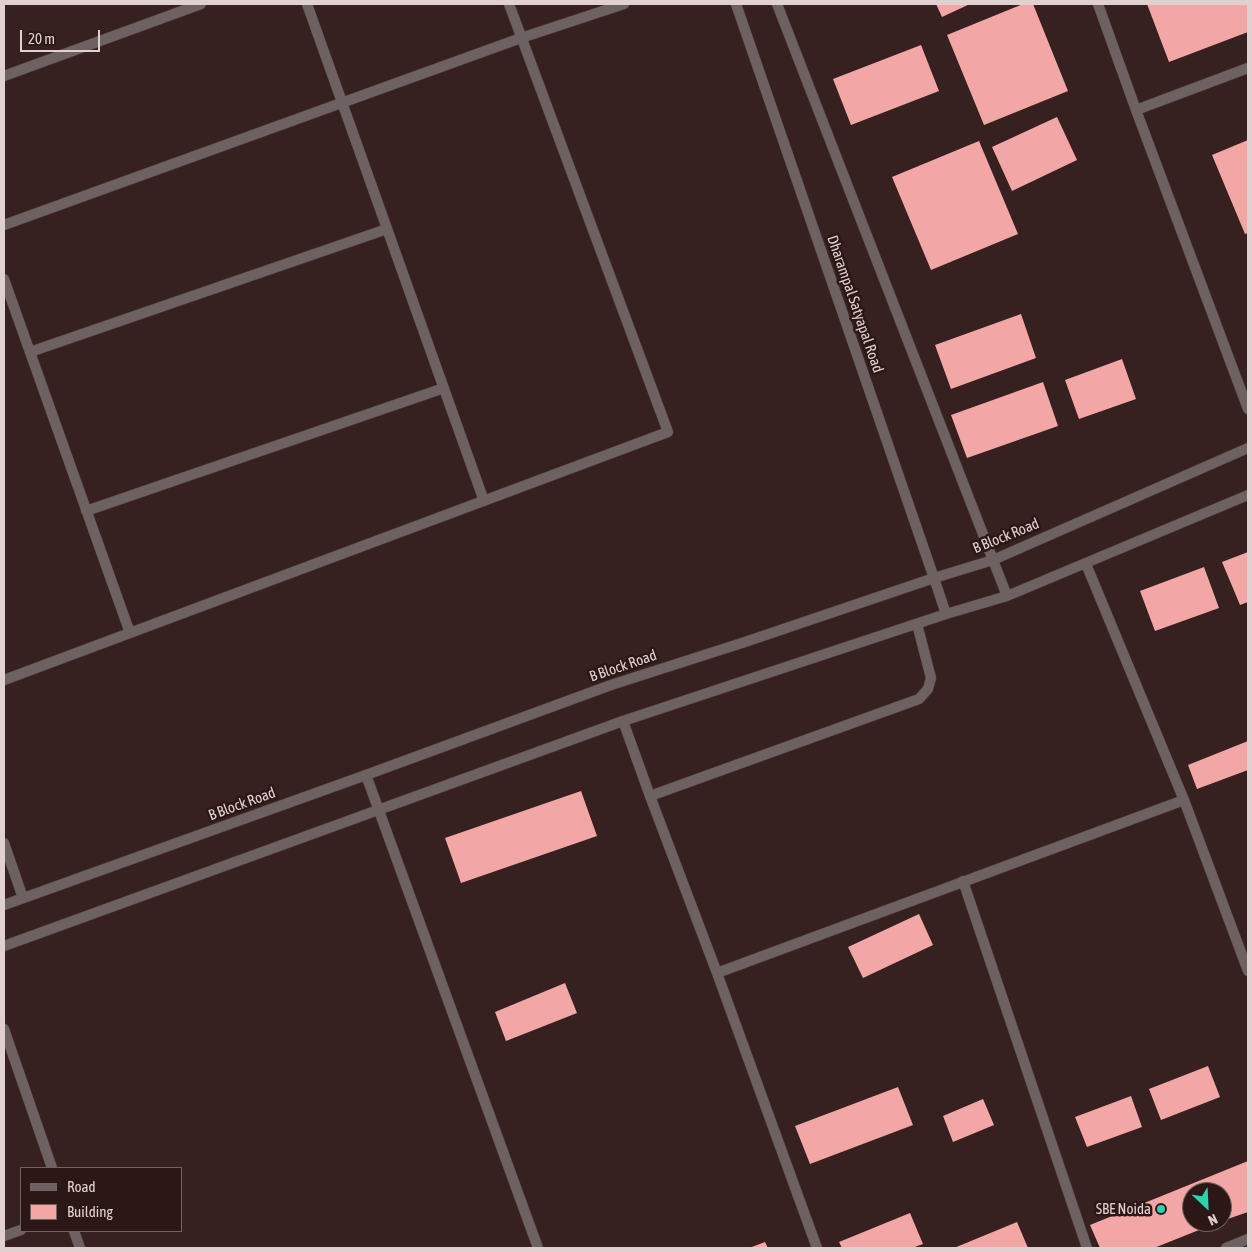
<!DOCTYPE html>
<html>
<head>
<meta charset="utf-8">
<style>
	body { margin:0 }
	#map { position:relative; width:1252px; height:1252px; overflow:hidden; background:#372120; font-family:"Asap Condensed",sans-serif }
	canvas { display:block }
	.frame { position:absolute; inset:0; border:5px solid #e0d1d0; pointer-events:none }
	.legend { position:absolute; left:20px; top:1167px; width:162px; height:65px; box-sizing:border-box; background:#2c1717; border:1px solid #746161; margin:0; padding:6px 9px; list-style:none; font-size:15px; color:#e0d1d0 }
	.legend li { display:flex; align-items:center; gap:10px; height:25px }
	.legend b { width:25px; border:1px solid #746161 }
	.north { position:absolute; left:1182px; top:1182px; width:50px; height:50px; box-sizing:border-box; background:#2c1717; border:1px solid #746161; border-radius:50%; rotate:155deg; font-size:14px; font-weight:700; line-height:20px; text-align:center; color:#e0d1d0 }
	.north::after { content:''; display:block; margin:auto; width:18px; height:22px; background:#26d5ae; clip-path:polygon(50% 0,100% 100%,50% 72%,0 100%) }
	.scale { position:absolute; left:20px; top:30px; width:80px; height:22px; box-sizing:border-box; border:2px solid #e0d1d0; border-top:0; padding-left:6px; font-size:15px; line-height:18px; white-space:nowrap; color:#e0d1d0; -webkit-text-stroke:4px #2c1717; paint-order:stroke }
</style>
</head>
<body>
<div id="map">
<canvas width="1252" height="1252"></canvas>
<div class="frame"></div>
<ul class="legend">
<li><b style="height:6px;background:#6d6161"></b>Road</li>
<li><b style="height:14px;background:#f3a6a6"></b>Building</li>
</ul>
<div class="north">N</div>
<div class="scale">20 m</div>
</div>
<script>
const c = document.querySelector('canvas').getContext('2d');
c.lineJoin = 'round';
function fillPath(path, color) { c.fillStyle = color; c.fill(path, 'evenodd'); }
const poly = rows => new Path2D(rows.map(r => 'M' + r).join(''));
function strokePath(path, color, width, dash) { c.strokeStyle = color; c.lineWidth = width; c.lineCap = dash ? 'butt' : 'round'; c.setLineDash(dash || []); c.stroke(path); }
function drawText(font, color, halo, rows, align = 'center') {
  c.font = font + ' "Asap Condensed",sans-serif'; c.lineWidth = 5; c.setLineDash([]); c.textBaseline = 'middle'; c.strokeStyle = halo; c.fillStyle = color; for (const [text, x, y, turn = 0] of rows) {
    c.save(); c.translate(x, y); c.rotate((+turn || 0) * Math.PI / 180); c.textAlign = isNaN(turn) ? turn : align; if (halo) c.strokeText(text, 0, 0); c.fillText(text, 0, 0); c.restore();
  }
}
const building = poly([
	[936,4,970,4,942,17],
	[1023,4,1033,4,1068,91,984,125,947,35],
	[1147,4,1248,4,1248,32,1169,62],
	[921,45,939,91,851,125,833,79],
	[1057,117,1077,160,1012,191,992,147],
	[1248,140,1248,233,1245,234,1212,155],
	[979,141,1018,234,931,270,892,177],
	[1021,314,1036,358,951,389,935,345],
	[1122,359,1136,399,1079,419,1065,380],
	[1043,382,1058,426,967,458,951,415],
	[1248,552,1248,602,1240,605,1222,562],
	[1204,567,1219,608,1155,631,1140,591],
	[1248,741,1248,770,1197,789,1188,765],
	[581,791,597,836,461,883,445,838],
	[919,914,933,945,863,978,848,947],
	[565,983,577,1013,506,1041,495,1012],
	[1208,1066,1220,1097,1161,1120,1149,1089],
	[898,1087,913,1125,810,1164,795,1126],
	[1131,1096,1142,1127,1087,1147,1075,1117],
	[983,1099,994,1125,953,1142,943,1116],
	[1248,1161,1248,1212,1222,1221,1222,1192,1192,1192,1192,1222,1219,1222,1154,1248,1100,1248,1090,1225],
	[910,1213,923,1244,912,1248,842,1248,839,1242],
	[1017,1222,1028,1248,954,1248],
	[765,1242,768,1248,749,1248]
]);
const service = poly([
	[1098,4,1136,110,1248,409],
	[1136,110,1248,68],
	[366,775,538,1248],
	[650,796,919,699,928,689,931,678,917,624],
	[4,1029,52,1168],
	[74,1231,80,1248],
	[4,1236,21,1230]
]);
const minor = poly([
	[307,4,484,501],
	[4,76,201,4],
	[4,225,521,38,624,4],
	[4,279,130,633],
	[30,352,387,229],
	[86,511,444,388],
	[1086,564,1184,800,1248,971],
	[4,680,668,432,509,4],
	[623,721,650,796,717,973,817,1248],
	[4,843,23,898],
	[963,881,1087,1248],
	[717,973,1184,800],
	[1226,1248,1248,1239]
]);
const tertiary = poly([
	[736,4,934,578,946,614],
	[777,4,1007,596],
	[4,905,366,775,611,685,745,642,934,578,993,560,1248,448],
	[4,946,623,721,946,614,1007,596,1248,495]
]);
const markers = [
	[1161,1209,5,"#26d5ae"]
];
const streetNames = [
	["Dharampal Satyapal Road",855,304,71],
	["B Block Road",1006,536,-22],
	["B Block Road",623,666,-19],
	["B Block Road",242,804,-20]
];
const poiNames = [
	["SBE Noida",1151,1209]
];
fillPath(building, '#f3a6a6');
strokePath(service, '#523d3c', 11);
strokePath(minor, '#523d3c', 11);
strokePath(tertiary, '#523d3c', 11);
strokePath(service, '#6d6161', 10);
strokePath(minor, '#6d6161', 10);
strokePath(tertiary, '#6d6161', 10);
for (const [x, y, r, color] of markers) { const dot = new Path2D(); dot.arc(x, y, r, 0, 2 * Math.PI); c.fillStyle = color; c.fill(dot); strokePath(dot, '#2c1717', 2); }
drawText('15px', '#e0d1d0', '#2c1717', streetNames);
drawText('15px', '#e0d1d0', '#2c1717', poiNames, 'right');
</script>
</body>
</html>
